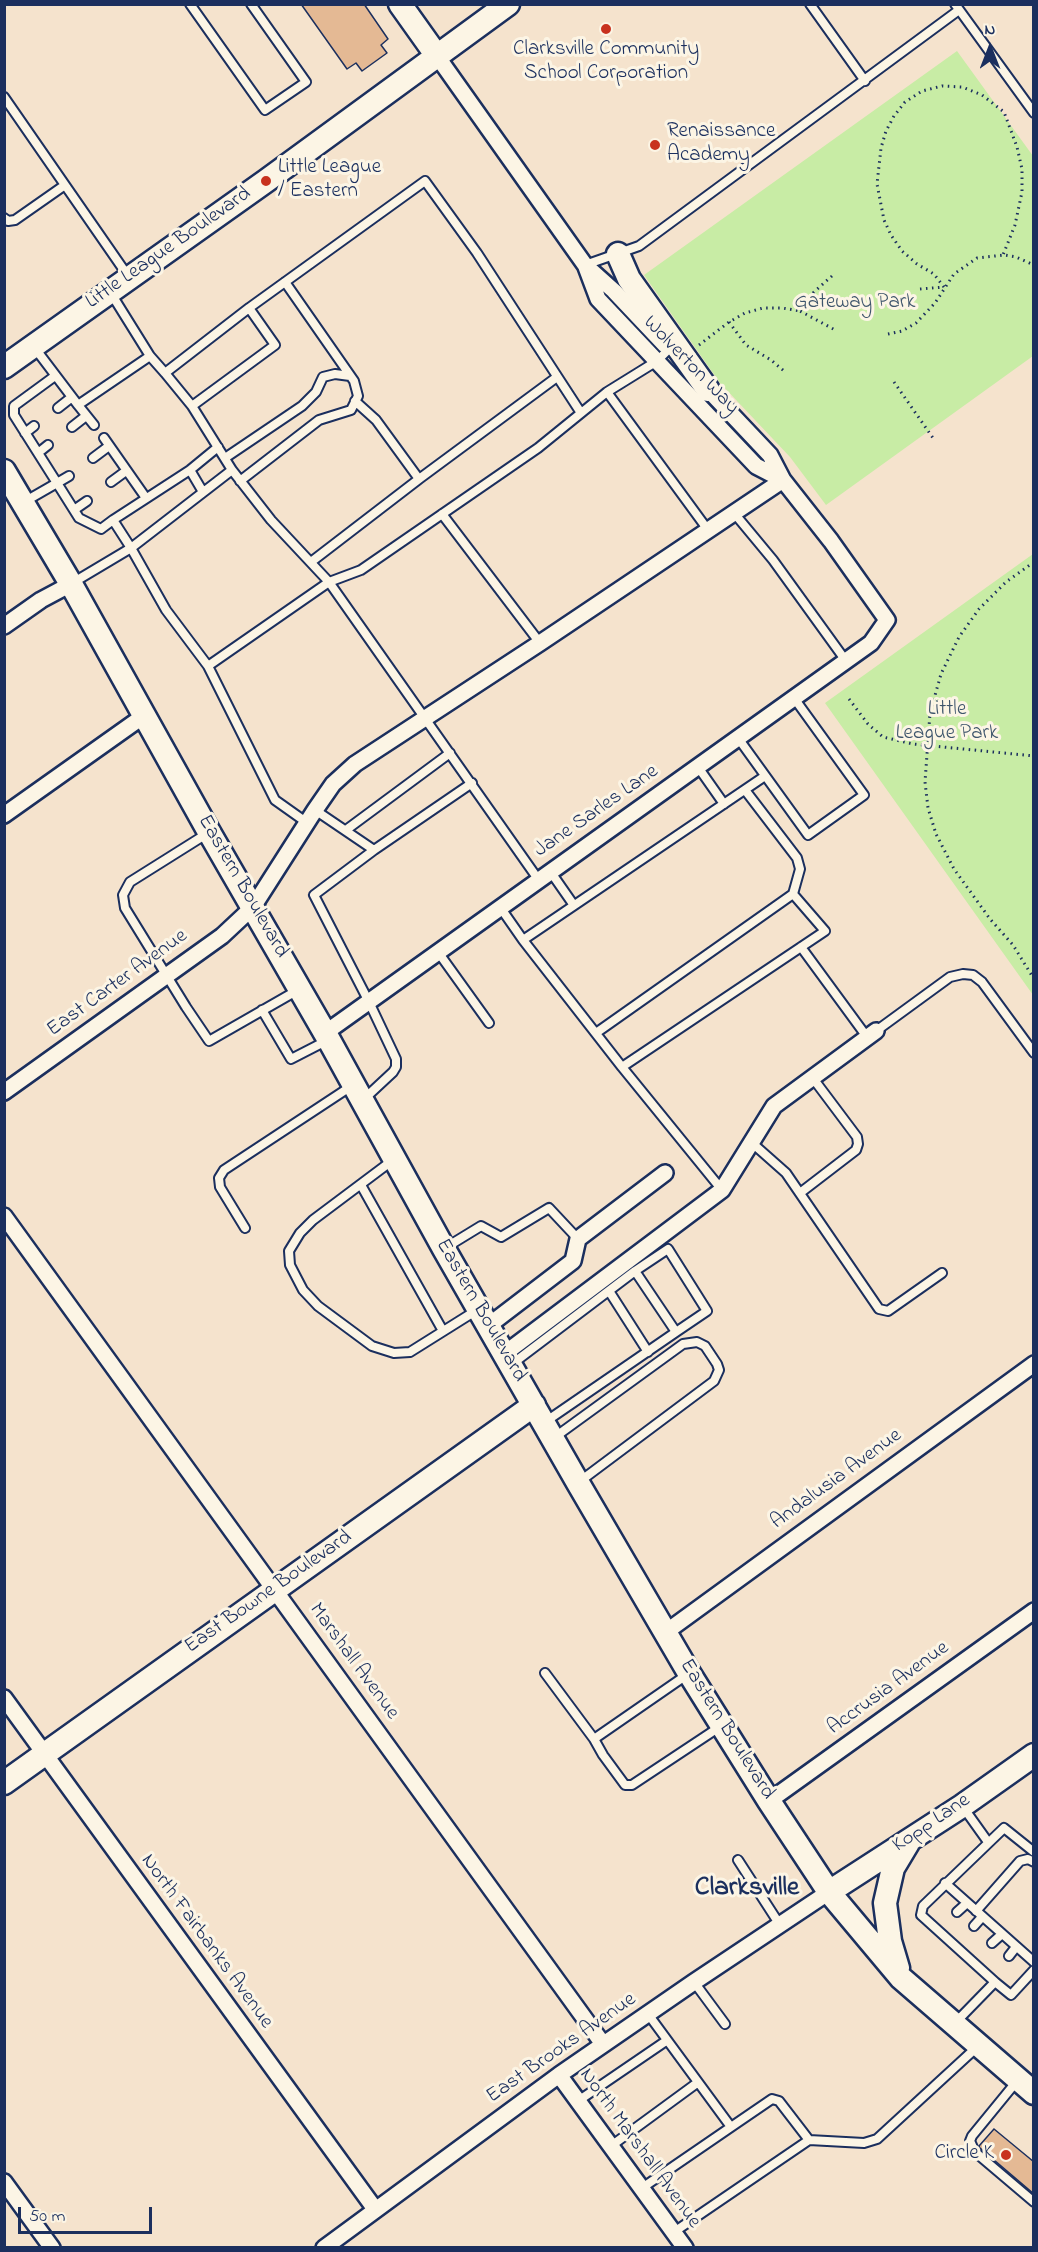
<!DOCTYPE html>
<html>
<head>
<meta charset="utf-8">
<style>
	body { margin:0 }
	#map { position:relative; width:1038px; height:2252px; overflow:hidden; background:#f5e3cd; font-family:"Indie Flower",sans-serif }
	canvas { display:block }
	.frame { position:absolute; inset:0; border:6px solid #1b2f5e; pointer-events:none }
	.north { position:absolute; left:960px; top:18px; width:60px; height:60px; -webkit-text-stroke:4px #fcf5e5; paint-order:stroke; rotate:0deg; font-size:16px; font-weight:700; line-height:24px; text-align:center; color:#1b2f5e }
	.north::after { content:''; display:block; margin:auto; width:21px; height:27px; background:#1b2f5e; clip-path:polygon(50% 0,100% 100%,50% 72%,0 100%) }
	.scale { position:absolute; left:18px; top:2207px; width:134px; height:27px; box-sizing:border-box; border:3px solid #1b2f5e; border-top:0; padding-left:8px; font-size:18px; line-height:21px; white-space:nowrap; color:#1b2f5e; -webkit-text-stroke:4px #fcf5e5; paint-order:stroke }
</style>
</head>
<body>
<div id="map">
<canvas width="1038" height="2252"></canvas>
<div class="frame"></div>
<div class="north">N</div>
<div class="scale">50 m</div>
</div>
<script>
const c = document.querySelector('canvas').getContext('2d');
c.lineJoin = 'round';
function fillPath(path, color) { c.fillStyle = color; c.fill(path, 'evenodd'); }
const poly = rows => new Path2D(rows.map(r => 'M' + r).join(''));
function strokePath(path, color, width, dash) { c.strokeStyle = color; c.lineWidth = width; c.lineCap = dash ? 'butt' : 'round'; c.setLineDash(dash || []); c.stroke(path); }
function drawText(font, color, halo, rows, align = 'center') {
  c.font = font + ' "Indie Flower",sans-serif'; c.lineWidth = 6; c.setLineDash([]); c.textBaseline = 'middle'; c.strokeStyle = halo; c.fillStyle = color; for (const [text, x, y, turn = 0] of rows) {
    c.save(); c.translate(x, y); c.rotate((+turn || 0) * Math.PI / 180); c.textAlign = isNaN(turn) ? turn : align; if (halo) c.strokeText(text, 0, 0); c.fillText(text, 0, 0); c.restore();
  }
}
const green = poly([
	[957,51,1033,156,1033,356,826,505,790,457,720,383,644,275],
	[1033,554,1033,995,825,703]
]);
const building = poly([
	[301,4,364,4,388,39,381,45,387,53,362,71,356,63,347,69,301,4],
	[994,2129,1034,2162,1034,2194,980,2148,979,2146,994,2129]
]);
const path = poly([
	[832,276,814,292,800,311,837,331],
	[944,287,934,274,917,264,902,251,891,235,884,220,877,184,881,148,886,131,894,116,905,102,922,91,942,86,962,87,982,95,1004,112,1017,147,1022,169,1022,192,1015,225,1003,255],
	[920,289,944,287],
	[729,322,746,345,771,360,784,371],
	[888,334,902,331,916,323,935,303,954,274,977,258,1004,255,1016,257,1034,265],
	[699,345,729,322,745,313,763,308,782,308,800,311],
	[894,382,933,438],
	[1034,562,1006,582,979,609,959,637,941,674,930,713,925,782,928,808,936,834,954,869,990,919,1013,945,1034,979],
	[849,699,868,724,883,737,913,744,1034,756]
]);
const lane = poly([
	[190,4,265,110,306,82,251,4],
	[810,4,865,81],
	[955,4,1034,113],
	[4,97,128,276],
	[4,218,8,221,15,220,65,185],
	[585,265,639,246,959,10],
	[112,295,150,356,165,373,249,308,425,181,477,253,581,413],
	[34,347,78,405,150,356],
	[165,373,192,406,232,470],
	[607,392,708,530],
	[355,401,376,420,419,479,557,377],
	[78,405,94,425],
	[192,406,275,345,249,308],
	[58,408,72,397],
	[72,427,86,416],
	[25,433,34,426],
	[104,438,146,498],
	[38,453,48,445],
	[93,458,109,446],
	[225,458,302,406,316,392,323,377,335,374,350,376],
	[190,470,203,492],
	[69,476,57,483,79,518,101,529,113,520,131,548,232,470,271,520,329,582,538,879],
	[240,481,319,420,351,410,358,396,354,381,285,282],
	[111,482,126,471],
	[24,502,57,483,14,415,14,406,55,376],
	[74,510,87,501],
	[734,513,773,560,846,661],
	[442,514,540,643],
	[113,520,190,470,218,447],
	[311,562,419,479],
	[74,582,131,548,166,610,208,666],
	[738,738,808,835,864,795,794,698],
	[698,767,724,804],
	[745,790,797,858,800,869,793,894],
	[315,810,374,850],
	[306,822,275,800,208,666,329,582,361,570,538,448,607,392,657,361,669,349],
	[346,830,450,753],
	[208,833,130,882,123,895,125,908,186,1007,209,1041,298,990],
	[550,871,573,904],
	[500,907,523,940,622,1067,825,931,793,894,596,1033],
	[523,940,765,776],
	[801,947,867,1037],
	[438,952,489,1023],
	[262,1010,291,1059,328,1040],
	[876,1031,950,977,963,974,973,975,982,982,1034,1053],
	[622,1067,722,1190],
	[364,1099,393,1072,396,1067,396,1059,369,1002,314,895,374,850,472,783],
	[751,1142,786,1173,879,1309,888,1311,942,1273],
	[393,1160,313,1220,300,1233,289,1251,290,1265,303,1290,318,1306,372,1346,394,1353,410,1352,477,1310],
	[361,1185,443,1331],
	[800,1193,856,1150,858,1144,857,1137,812,1077],
	[245,1228,220,1187,219,1178,224,1170,353,1085],
	[445,1248,481,1226,501,1237,549,1208,578,1239],
	[635,1271,668,1249,707,1311,676,1332],
	[609,1291,648,1352],
	[512,1364,635,1271,676,1332,545,1422],
	[555,1437,683,1344,697,1342,705,1346,717,1364,719,1370,714,1381,579,1482],
	[545,1673,594,1739,688,1674],
	[594,1739,603,1755,625,1785,632,1785,721,1726],
	[963,1807,988,1842],
	[738,1860,780,1925],
	[945,1883,1034,1962],
	[976,1911,1020,1861,1028,1859,1034,1862],
	[957,1912,967,1903],
	[974,1926,982,1917],
	[992,1943,1002,1934],
	[1009,1956,1016,1947],
	[694,1982,725,2024],
	[995,1982,921,1915,923,1906,1004,1828,1034,1852],
	[648,2014,731,2127,772,2099,779,2101,809,2140],
	[956,2022,995,1982,1011,1995,1034,1970],
	[1017,2081,972,2136,970,2141,975,2152,1034,2202],
	[578,2101,666,2041],
	[611,2146,697,2083],
	[642,2188,731,2127],
	[674,2232,809,2140,864,2143,877,2139,977,2047]
]);
const street = poly([
	[437,56,585,265,614,291,665,345],
	[586,267,598,299,756,466,783,480],
	[4,626,41,600,71,584],
	[4,815,145,715],
	[325,1033,871,643,887,620,831,541,783,480,770,455,703,384],
	[4,1092,222,936,253,907,315,810,333,784,355,764,540,643,783,480],
	[4,1216,603,2044],
	[488,1326,573,1261,578,1239,665,1173],
	[504,1354,722,1190,774,1106,876,1031],
	[666,1632,1034,1364],
	[4,1698,375,2209],
	[769,1801,1034,1611],
	[559,2075,685,2248],
	[4,2182,52,2248],
	[324,2248,559,2075,694,1982,829,1892]
]);
const secondary = poly([
	[400,4,437,56],
	[618,254,629,279,708,390],
	[4,367,266,181,508,4],
	[4,471,71,584,209,832,329,1040,444,1249,578,1483,689,1673,769,1801,829,1892,901,1978,1034,2093],
	[4,1783,534,1405],
	[829,1892,962,1806,1034,1755],
	[898,1968,890,1941,885,1903,893,1868,908,1843]
]);
const markers = [
	[606,29,6,"#c8321e"],
	[655,145,6,"#c8321e"],
	[266,181,6,"#c8321e"],
	[1006,2155,6,"#c8321e"]
];
const poiNames = [
	["Clarksville Community",606,51,"center"],
	["School Corporation",606,75,"center"],
	["Renaissance",667,133],
	["Academy",667,157],
	["Little League",278,169],
	["/ Eastern",278,193],
	["Circle K",994,2155,"right"]
];
const streetNames = [
	["Little League Boulevard",169,249,-35],
	["Wolverton Way",690,366,46],
	["Jane Sarles Lane",597,812,-35],
	["Eastern Boulevard",242,887,60],
	["East Carter Avenue",118,984,-36],
	["Eastern Boulevard",480,1311,60],
	["Andalusia Avenue",837,1480,-36],
	["East Bowne Boulevard",269,1593,-35],
	["Marshall Avenue",353,1662,54],
	["Accrusia Avenue",889,1689,-36],
	["Eastern Boulevard",726,1730,58],
	["Kopp Lane",932,1824,-34],
	["North Fairbanks Avenue",206,1942,54],
	["East Brooks Avenue",562,2049,-35],
	["North Marshall Avenue",639,2149,54]
];
const parkNames = [
	["Gateway Park",855,304],
	["Little",947,711],
	["League Park",947,735]
];
const districtNames = [
	["Clarksville",747,1890]
];
fillPath(green, '#c8eca5');
fillPath(building, '#e4b994');
strokePath(building, '#1b2f5e', 1.5);
strokePath(lane, '#1b2f5e', 12);
strokePath(street, '#1b2f5e', 20);
strokePath(secondary, '#1b2f5e', 27);
strokePath(path, '#1b2f5e', 3, [1.5, 4.5]);
strokePath(lane, '#fcf5e5', 8);
strokePath(street, '#fcf5e5', 15);
strokePath(secondary, '#fcf5e5', 22);
for (const [x, y, r, color] of markers) { const dot = new Path2D(); dot.arc(x, y, r, 0, 2 * Math.PI); c.fillStyle = color; c.fill(dot); strokePath(dot, '#fcf5e5', 2); }
drawText('21px', '#1b2f5e', '#fcf5e5', poiNames, 'left');
drawText('21px', '#1b2f5e', '#fcf5e5', streetNames);
drawText('21px', '#3e556c', '#fcf5e5', parkNames);
drawText('bold 27px', '#1b2f5e', '#fcf5e5', districtNames);
</script>
</body>
</html>
